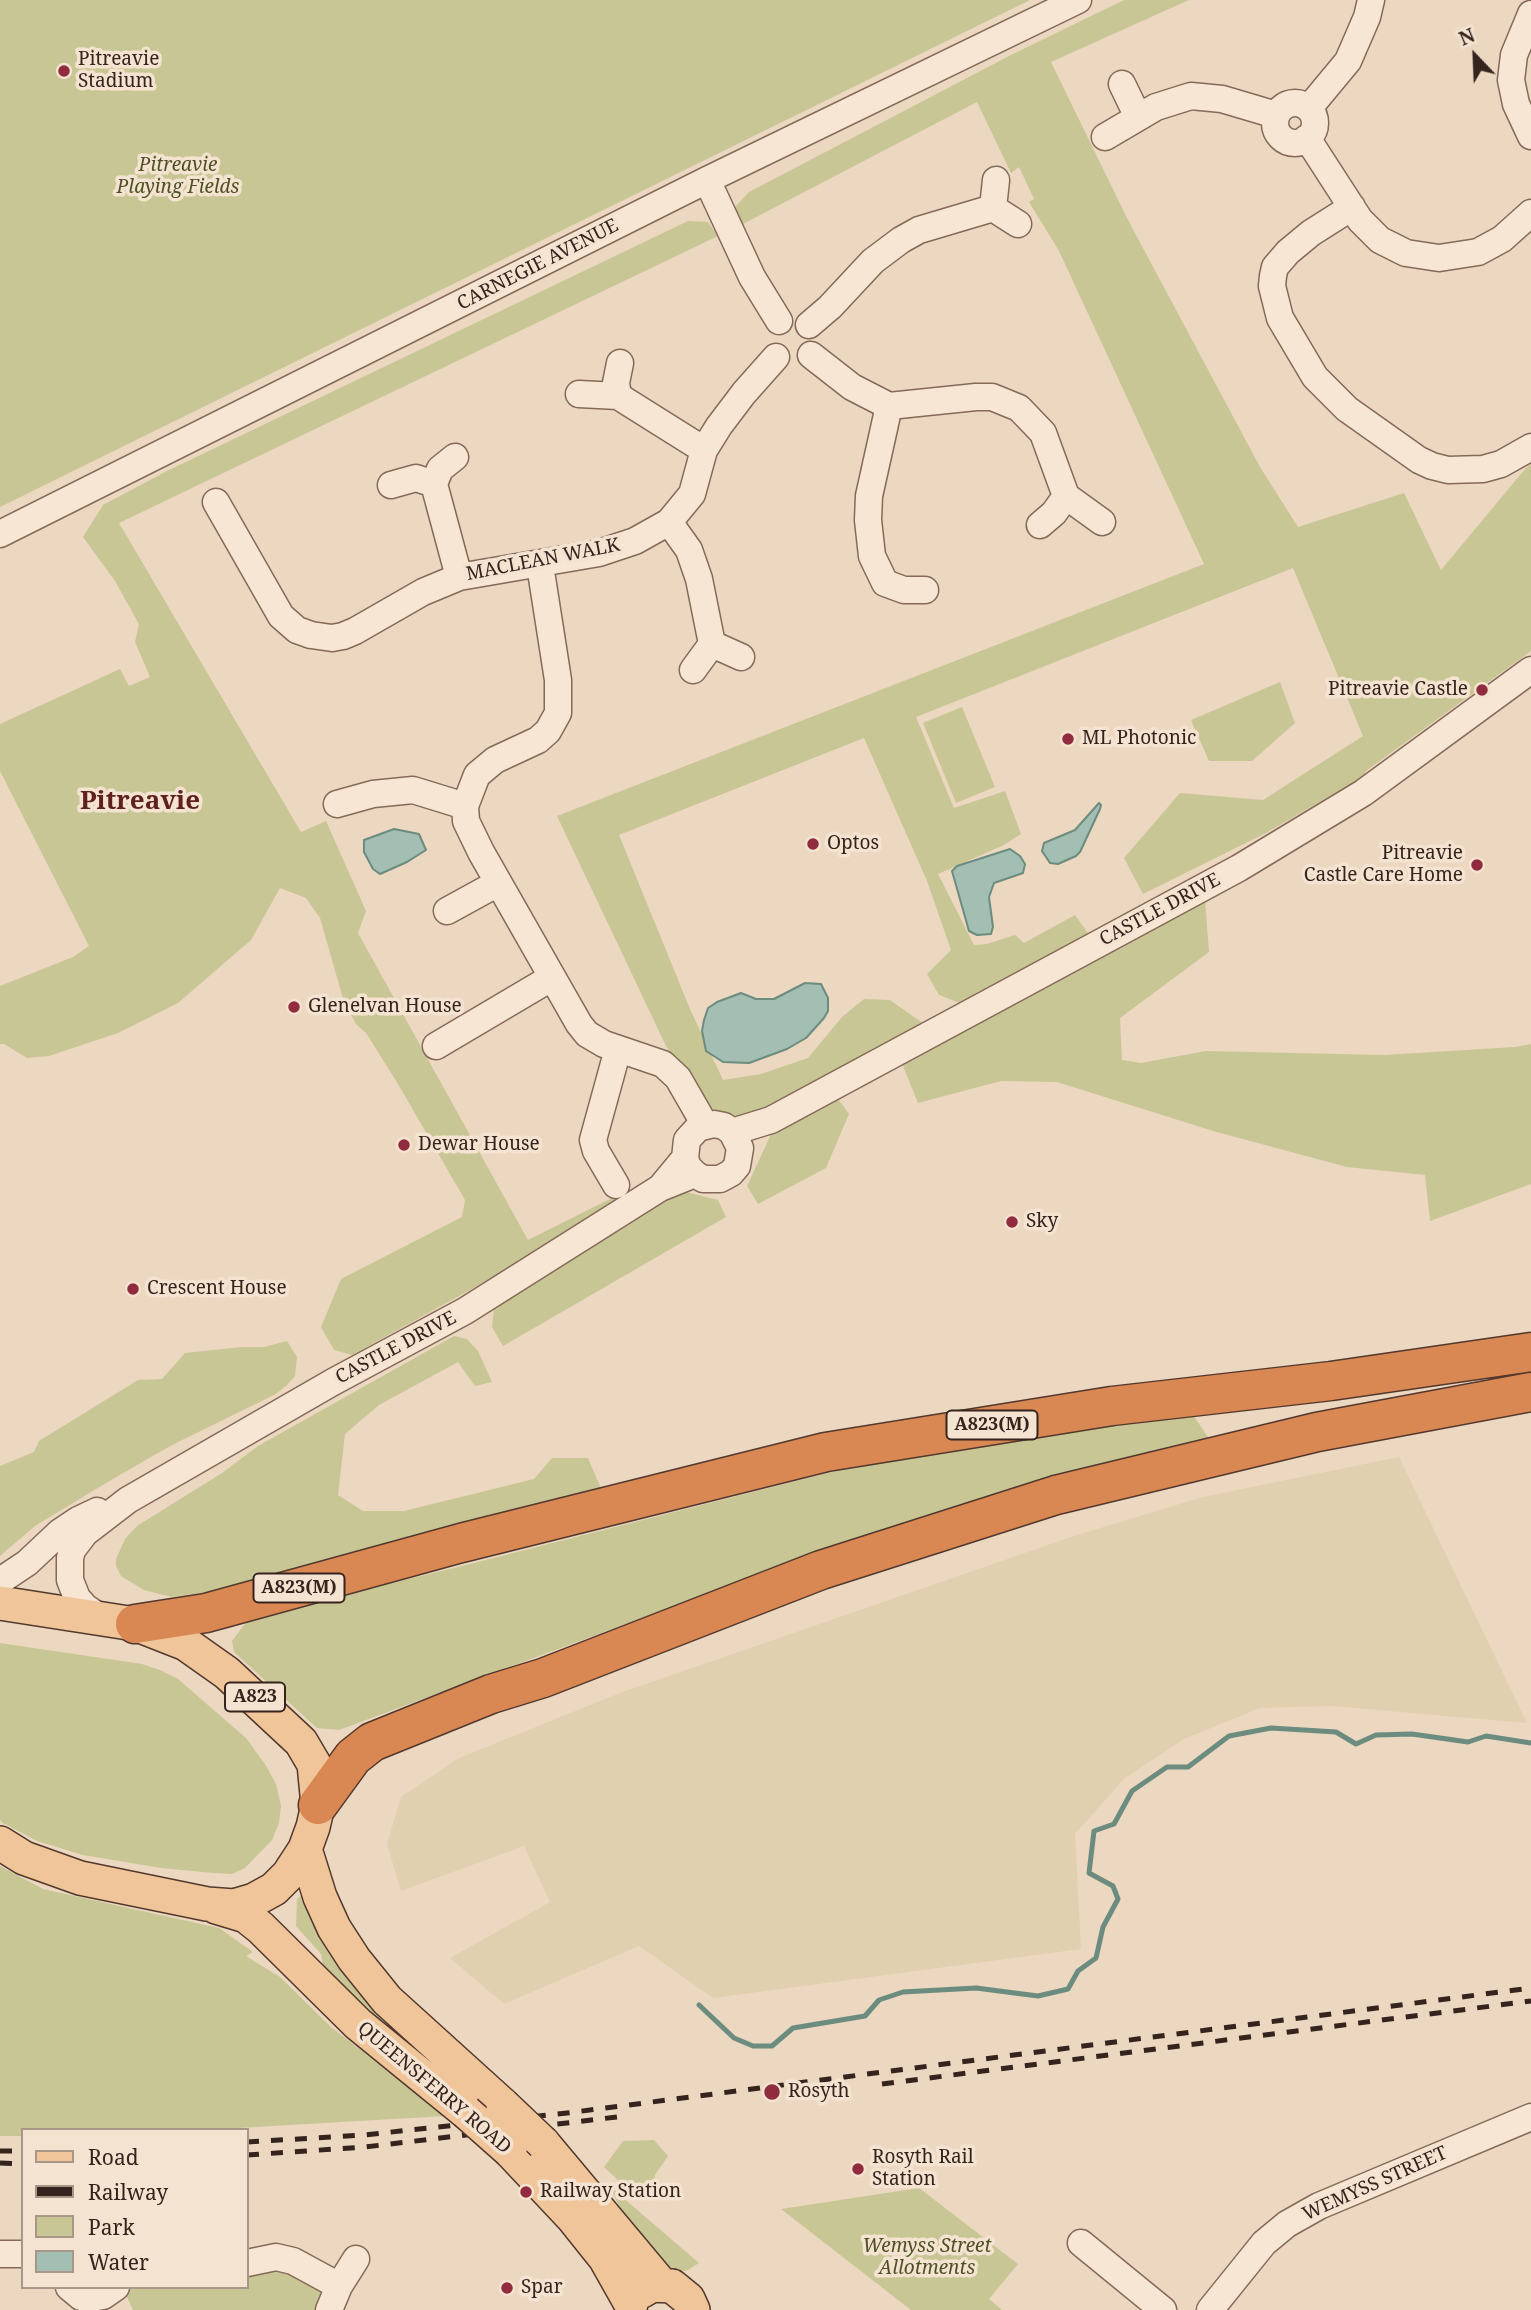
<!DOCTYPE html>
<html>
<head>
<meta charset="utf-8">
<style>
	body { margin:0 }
	#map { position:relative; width:1531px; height:2310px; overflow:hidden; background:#ecd7c1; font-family:"Noto Serif",serif }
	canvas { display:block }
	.legend { position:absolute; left:21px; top:2128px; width:228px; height:161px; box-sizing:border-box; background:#f4e3d0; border:2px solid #a89788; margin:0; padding:9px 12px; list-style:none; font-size:21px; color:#35241d }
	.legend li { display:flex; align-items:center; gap:14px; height:35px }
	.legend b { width:35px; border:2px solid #a89788 }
	.north { position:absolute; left:1440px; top:21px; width:70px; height:70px; -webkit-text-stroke:5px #f4e3d0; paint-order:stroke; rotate:337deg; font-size:19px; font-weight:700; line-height:28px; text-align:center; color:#35241d }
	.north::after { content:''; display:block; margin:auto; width:24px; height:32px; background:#35241d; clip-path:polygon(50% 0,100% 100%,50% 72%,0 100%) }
</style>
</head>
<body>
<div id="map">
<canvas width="1531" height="2310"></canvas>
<ul class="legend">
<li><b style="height:9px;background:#efc599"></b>Road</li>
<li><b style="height:9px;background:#35241d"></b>Railway</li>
<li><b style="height:19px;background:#c9c695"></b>Park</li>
<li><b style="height:19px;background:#a3beb2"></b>Water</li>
</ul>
<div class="north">N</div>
</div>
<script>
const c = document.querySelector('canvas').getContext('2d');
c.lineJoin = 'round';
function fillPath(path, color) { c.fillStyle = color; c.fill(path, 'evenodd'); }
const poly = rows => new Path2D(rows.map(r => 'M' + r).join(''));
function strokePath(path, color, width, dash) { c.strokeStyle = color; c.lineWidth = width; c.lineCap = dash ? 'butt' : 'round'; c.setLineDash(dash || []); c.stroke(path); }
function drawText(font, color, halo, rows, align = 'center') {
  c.font = font + ' "Noto Serif",serif'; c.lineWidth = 7; c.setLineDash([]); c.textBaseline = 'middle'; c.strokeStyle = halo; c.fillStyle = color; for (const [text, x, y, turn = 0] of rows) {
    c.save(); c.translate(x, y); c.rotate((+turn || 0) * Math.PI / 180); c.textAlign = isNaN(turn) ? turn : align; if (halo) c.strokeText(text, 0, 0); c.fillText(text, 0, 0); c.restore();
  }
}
const farmland = poly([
	[1399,1457,1527,1723,1331,1706,1260,1708,1184,1739,1125,1778,1075,1834,1081,1949,713,1998,639,1946,504,2004,450,1958,550,1902,524,1846,401,1891,387,1844,401,1797,459,1758,620,1693,1074,1536,1203,1497]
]);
const green = poly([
	[0,0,1030,0,0,507],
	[1124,0,1189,0,1051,62,1128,220,1260,467,1298,527,1404,493,1441,570,1525,469,1531,464,1531,651,1366,771,1362,777,1266,833,1143,894,1124,858,1180,793,1263,800,1363,736,1293,568,916,717,954,808,1005,791,1021,834,1002,846,938,874,974,945,987,944,1015,935,1024,943,1075,915,1090,936,962,1004,939,995,927,974,951,950,927,881,864,738,619,835,690,1009,723,1080,761,1074,808,1058,842,1017,864,999,890,1000,934,1031,742,1121,714,1111,696,1089,666,1046,557,816,1204,564,1059,251,1029,202,1034,199,1019,167,1011,173,977,102,741,225,734,208,749,192,1011,55],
	[688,221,708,222,718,236,119,523,301,832,326,821,366,911,358,933,528,1240,620,1194,625,1201,497,1275,352,1355,334,1350,321,1327,341,1279,462,1217,465,1200,398,1084,366,1033,356,1024,344,1002,320,918,306,898,280,888,251,940,178,1003,118,1033,49,1056,27,1058,4,1044,0,1044,0,986,73,957,89,946,0,771,0,724,120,669,129,686,150,677,135,642,139,624,115,581,83,537,103,505,167,471],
	[1280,682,1295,723,1252,761,1209,761,1191,720],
	[962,707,995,787,956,803,923,723],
	[1205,899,1209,952,1120,1018,1122,1060,1141,1063,1206,1051,1384,1055,1515,1047,1531,1044,1531,1184,1430,1221,1425,1175,1347,1167,1213,1131,1057,1082,1001,1081,918,1103,901,1061],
	[836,1096,849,1114,826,1168,758,1204,747,1186,773,1130],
	[682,1191,718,1200,726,1217,503,1346,492,1327,494,1308],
	[454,1336,467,1339,478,1351,492,1382,475,1386,458,1362,379,1405,345,1434,338,1495,363,1511,404,1511,534,1479,552,1458,588,1458,603,1493,231,1589,171,1597,144,1590,121,1576,116,1566,116,1559,125,1539,137,1526,222,1473,258,1446],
	[287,1341,297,1357,295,1376,287,1385,276,1394,172,1445,111,1480,35,1526,0,1556,0,1466,34,1452,39,1441,138,1380,162,1379,185,1353,242,1347,264,1347],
	[1191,1412,1210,1440,677,1605,339,1730,317,1728,234,1652,232,1641,250,1617,454,1568,859,1465],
	[0,1643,142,1664,160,1670,178,1679,246,1738,265,1764,276,1784,281,1806,279,1823,272,1840,245,1868,232,1874,213,1873,161,1868,83,1855,37,1841,3,1823,0,1820],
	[0,1866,43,1889,219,1928,253,1952,246,1956,280,1977,331,2027,446,2116,203,2130,23,2130,23,2136,0,2136],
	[311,1887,421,2049,415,2055,324,1971,321,1954,296,1926,297,1899],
	[654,2140,668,2156,655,2175,653,2185,655,2191,633,2194,604,2167,623,2141],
	[919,2188,1018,2264,989,2299,1002,2310,911,2310,781,2209],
	[614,2190,699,2263,688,2270,676,2273,668,2271,628,2223,612,2192],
	[247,2263,339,2286,329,2310,133,2310,122,2287,247,2287]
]);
const water = poly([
	[1099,803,1101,805,1100,809,1080,852,1076,856,1058,864,1050,863,1042,851,1044,843,1075,830,1099,803],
	[394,829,419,834,426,850,407,862,380,874,373,869,364,852,364,840,394,829],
	[1010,849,1020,856,1025,864,1023,873,994,883,989,897,993,927,991,934,977,935,969,931,952,871,957,866,1010,849],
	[805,983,821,984,828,998,828,1011,824,1018,806,1038,787,1049,749,1063,723,1062,706,1051,702,1031,704,1020,708,1008,717,1002,741,993,756,999,774,999,805,983]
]);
const stream = poly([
	[699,2005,734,2038,753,2046,772,2046,793,2028,865,2016,879,2000,903,1992,976,1988,1038,1996,1068,1989,1078,1971,1096,1958,1103,1927,1118,1899,1113,1886,1089,1873,1094,1831,1114,1824,1132,1791,1167,1767,1188,1767,1229,1736,1271,1728,1336,1732,1356,1744,1376,1735,1412,1734,1468,1742,1486,1736,1531,1743]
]);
const minor = poly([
	[1531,14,1514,55,1511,80,1516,104,1531,136],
	[1122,84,1138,117],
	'1275 123a20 20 0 1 1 40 0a20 20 0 1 1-40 0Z',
	[1309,108,1348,61,1367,17,1371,0],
	[1105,137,1156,107,1191,96,1222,99,1276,115],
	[1307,138,1360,220,1380,240,1406,253,1439,258,1478,252,1502,239,1531,213],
	[707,180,752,277,779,321],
	[996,180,993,208,1018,224],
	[1352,207,1311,233,1288,252,1275,267,1273,276,1272,286,1280,318,1315,377,1347,409,1419,460,1432,466,1448,470,1483,469,1501,464,1531,447],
	[809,325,830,307,873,261,901,240,919,230,993,208],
	[811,355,852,387,889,406,976,397,992,397,1019,408,1043,433,1066,496,1054,513,1040,525],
	[579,394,618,396,616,383,620,363],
	[618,396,704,450],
	[889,406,869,496,868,520,872,556,885,583,904,590,925,590],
	[434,484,459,577],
	[391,485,416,478,434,484,440,469,455,457],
	[1066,496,1102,522],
	[216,502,281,616,297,630,311,635,332,638,343,636,355,631,423,592,459,577,599,553,635,541,669,522,692,494,704,450,719,426,744,393,776,357],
	[669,522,689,550,699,579,712,644],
	[0,534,707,180,1078,0],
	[540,565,558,680,558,713,548,731,538,740,495,760,477,775,465,806,466,821,481,852,579,1024,587,1034,604,1044,663,1064,678,1078,705,1125],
	[693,670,712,644,741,657],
	[337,804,373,794,413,790,465,806],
	[447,911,498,883],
	[436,1046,551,978],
	[732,1132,771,1120,1239,868,1363,793,1531,670],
	[616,1185,596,1151,593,1140,618,1049],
	[661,1187,685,1158,687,1140,698,1128,714,1124,724,1126,732,1132,740,1148,737,1166,731,1173,720,1179,703,1179,695,1174,688,1167,685,1158],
	[0,1581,27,1563,60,1532,78,1520,97,1511],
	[101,1618,85,1607,77,1598,70,1580,70,1558,72,1550,85,1533,128,1500,333,1382,465,1311,660,1188,695,1174],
	[1081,2243,1163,2310],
	[0,2254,23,2254],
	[247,2263,276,2257,293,2261,339,2286],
	[69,2287,81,2297,91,2298,103,2296,116,2287],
	[329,2310,339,2286,356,2259],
	[1210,2310,1264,2243,1287,2224,1319,2206,1531,2117]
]);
const major = poly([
	[0,1603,135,1624,186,1644,227,1673,301,1742,314,1764,318,1805,313,1827,305,1849,288,1875,274,1889,254,1900,234,1906,207,1904,80,1878,24,1858,0,1843],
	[305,1849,320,1897,334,1928,354,1959,387,2000,503,2105],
	[216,1907,246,1916,261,1928,358,2024,466,2112],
	[543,2143,661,2284],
	[510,2151,573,2218,605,2258,631,2304],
	[642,2291,652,2285,672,2286,688,2299,693,2310]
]);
const highway = poly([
	[135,1624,206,1613,461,1543,826,1452,1112,1406,1331,1381,1531,1352],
	[318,1805,353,1757,372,1742,491,1694,543,1678,821,1570,1056,1495,1317,1432,1531,1392]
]);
const rail = poly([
	[882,2084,1531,2001],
	[247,2142,364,2135,567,2113,1531,1988],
	[0,2151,23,2151],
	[247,2155,365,2147,625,2116],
	[0,2163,23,2164]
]);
const majorBridge = poly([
	[503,2105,543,2143],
	[466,2112,510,2151]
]);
const markers = [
	[64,71,7,"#912b3e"],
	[1482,690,7,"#912b3e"],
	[1068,739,7,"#912b3e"],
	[813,844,7,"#912b3e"],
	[1477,865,7,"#912b3e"],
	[294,1007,7,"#912b3e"],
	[404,1145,7,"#912b3e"],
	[1012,1222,7,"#912b3e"],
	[133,1289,7,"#912b3e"],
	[772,2092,9,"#912b3e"],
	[858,2169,7,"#912b3e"],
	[526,2192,7,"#912b3e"],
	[507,2288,7,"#912b3e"]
];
const shields = [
	[992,1425,91],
	[299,1588,91],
	[255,1697,60]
];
const shieldNames = [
	["A823(M)",992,1425],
	["A823(M)",299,1588],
	["A823",255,1697]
];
const poiNames = [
	["Pitreavie",78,60],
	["Stadium",78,82],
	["Pitreavie Castle",1468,690,"right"],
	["ML Photonic",1082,739],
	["Optos",827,844],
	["Pitreavie",1463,854,"right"],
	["Castle Care Home",1463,876,"right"],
	["Glenelvan House",308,1007],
	["Dewar House",418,1145],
	["Sky",1026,1222],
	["Crescent House",147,1289],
	["Rosyth",788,2092],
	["Rosyth Rail",872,2158],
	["Station",872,2180],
	["Railway Station",540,2192],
	["Spar",521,2288]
];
const parkNames = [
	["Pitreavie",178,166],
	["Playing Fields",178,188],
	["Wemyss Street",927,2247],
	["Allotments",927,2269]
];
const streetNames = [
	["CARNEGIE AVENUE",538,265,-27],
	["MACLEAN WALK",543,560,-11],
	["CASTLE DRIVE",1160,910,-28],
	["CASTLE DRIVE",396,1348,-28],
	["QUEENSFERRY ROAD",434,2088,40],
	["WEMYSS STREET",1375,2184,-24]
];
const districtNames = [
	["Pitreavie",140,802]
];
fillPath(farmland, '#e1d0af');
fillPath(green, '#c9c695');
fillPath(water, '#a3beb2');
strokePath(water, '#6b8c7e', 2);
strokePath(stream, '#6b8c7e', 5);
strokePath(minor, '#856959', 29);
strokePath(major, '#52382d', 36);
strokePath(highway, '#52382d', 41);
strokePath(minor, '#f7e6d4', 26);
strokePath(major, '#efc599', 33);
strokePath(highway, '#d98753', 38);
strokePath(rail, '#35241d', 5, [12, 12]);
strokePath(majorBridge, '#52382d', 36, []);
strokePath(majorBridge, '#efc599', 33);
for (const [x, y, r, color] of markers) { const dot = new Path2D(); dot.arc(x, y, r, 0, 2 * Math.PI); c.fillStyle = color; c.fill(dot); strokePath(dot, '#f4e3d0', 2.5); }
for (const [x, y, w] of shields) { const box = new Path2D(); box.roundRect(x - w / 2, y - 14.5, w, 29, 5); c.fillStyle = '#f4e3d0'; c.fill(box); strokePath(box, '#35241d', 2); }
drawText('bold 18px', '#35241d', null, shieldNames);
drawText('19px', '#35241d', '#f4e3d0', poiNames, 'left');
drawText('italic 19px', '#4d5124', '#f4e3d0', parkNames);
drawText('19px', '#35241d', '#f4e3d0', streetNames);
drawText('bold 26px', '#60201e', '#f4e3d0', districtNames);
</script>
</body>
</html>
